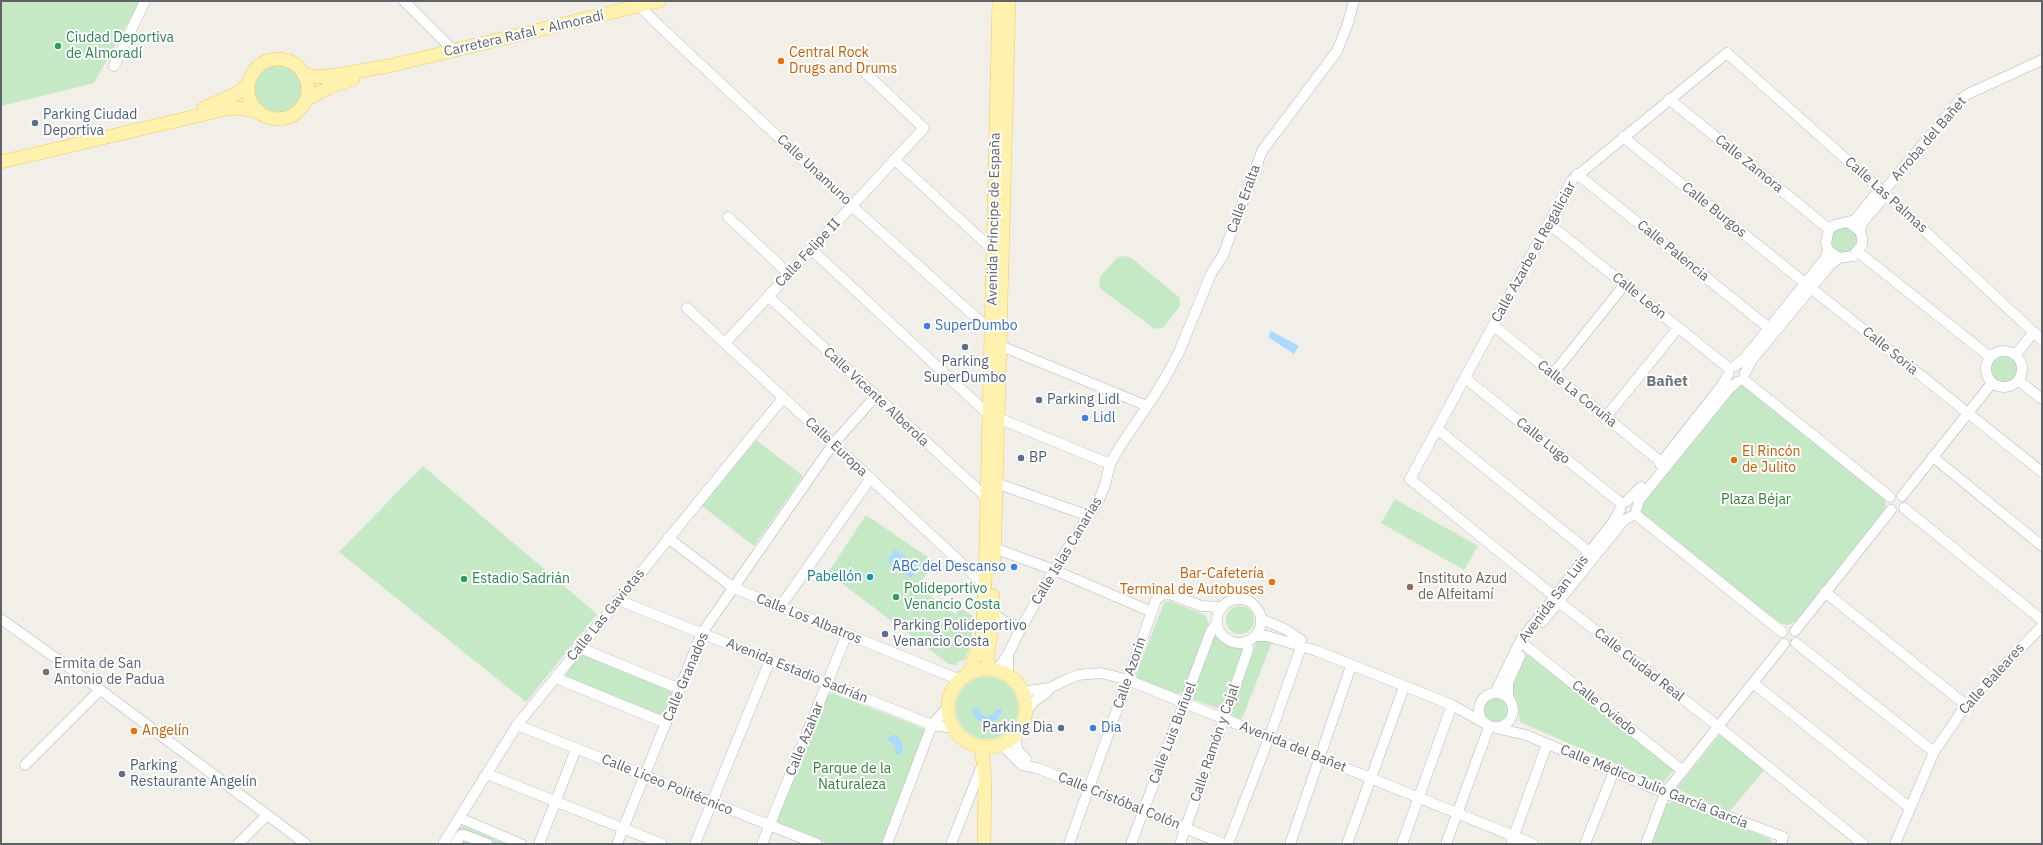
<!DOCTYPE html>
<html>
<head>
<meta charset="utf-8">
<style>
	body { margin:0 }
	#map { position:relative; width:2043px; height:845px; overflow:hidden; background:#f1efe8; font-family:"IBM Plex Sans",sans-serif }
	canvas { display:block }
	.frame { position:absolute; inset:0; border:2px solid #5f6368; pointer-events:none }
</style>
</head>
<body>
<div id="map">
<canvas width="2043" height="845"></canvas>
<div class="frame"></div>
</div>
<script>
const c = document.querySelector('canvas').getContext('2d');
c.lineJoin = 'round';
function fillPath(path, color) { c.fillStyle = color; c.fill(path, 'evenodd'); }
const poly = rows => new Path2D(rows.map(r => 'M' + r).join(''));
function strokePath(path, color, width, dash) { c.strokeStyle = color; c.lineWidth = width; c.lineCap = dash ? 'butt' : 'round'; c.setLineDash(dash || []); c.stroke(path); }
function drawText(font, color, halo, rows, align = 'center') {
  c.font = font + ' "IBM Plex Sans",sans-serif'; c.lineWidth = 4; c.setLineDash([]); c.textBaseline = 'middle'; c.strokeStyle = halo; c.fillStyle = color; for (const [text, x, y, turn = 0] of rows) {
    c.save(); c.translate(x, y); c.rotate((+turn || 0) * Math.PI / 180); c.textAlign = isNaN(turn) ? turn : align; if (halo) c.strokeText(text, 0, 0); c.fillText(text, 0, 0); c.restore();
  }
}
const green = poly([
	[1,1,140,1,94,83,1,106],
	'254 89a25 25 0 1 1 50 0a25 25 0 1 1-50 0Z',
	'1831 240a13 13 0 1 1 26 0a13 13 0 1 1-26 0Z',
	[1121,256,1130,257,1180,298,1180,306,1163,328,1155,329,1102,290,1099,285,1100,277,1117,258],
	'1991 369a13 13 0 1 1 26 0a13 13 0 1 1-26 0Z',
	[1739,385,1744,385,1882,496,1886,503,1884,510,1796,621,1787,625,1780,623,1643,516,1640,510,1641,504,1733,391],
	[756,440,803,476,754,546,702,506],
	[423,466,597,614,526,702,339,552],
	[1395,499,1478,546,1464,570,1381,523],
	[866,515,935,562,918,586,956,615,959,608,972,615,972,641,965,660,957,662,956,665,949,664,828,573],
	[1169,601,1205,615,1209,624,1184,691,1178,694,1137,679,1136,674,1164,603],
	'1226 620a14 14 0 1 1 28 0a14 14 0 1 1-28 0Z',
	[1213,634,1227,645,1242,647,1244,650,1222,708,1220,709,1192,699,1191,694],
	[1263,639,1272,642,1242,719,1233,716,1231,711,1256,643],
	[585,654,670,689,673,692,663,715,660,717,567,678,566,674,579,655],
	[1531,654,1674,770,1662,784,1520,722,1517,701,1511,689,1524,655],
	'956 708a31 31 0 1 1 62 0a31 31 0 1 1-62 0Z',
	[832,693,925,729,926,735,882,844,829,844,779,824,777,820,828,695],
	'1484 710a12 12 0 1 1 24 0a12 12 0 1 1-24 0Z',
	[1721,733,1765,769,1730,811,1676,789],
	[1674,801,1770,839,1772,844,1651,844,1667,804],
	[464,826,506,844,447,844,458,828]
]);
const water = poly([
	[1271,331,1299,346,1294,354,1268,337],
	[895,549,919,566,911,578,887,561],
	[971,708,979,708,980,713,986,717,993,715,996,709,1002,709,1001,714,996,720,987,724,976,719],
	[892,735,896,735,901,741,903,749,903,752,900,754,896,754,895,746,887,739]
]);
const minor = poly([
	[404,1,453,50],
	[640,6,654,21,852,206,991,331],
	[114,66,145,1],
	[1669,99,1829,229],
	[1623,137,1805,283],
	[894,159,993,250],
	[1577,174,1769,328],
	[1883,192,1961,99,1968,94,2042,60],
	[728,217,789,274],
	[1849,223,1860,231,1862,238,1862,245,1853,256,1839,258,1828,250,1826,243,1829,229,1835,225,1855,220,1880,189],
	[1549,224,1730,369],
	[1860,231,1862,223,1886,195],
	[811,249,989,415],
	[1858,252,1990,357],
	[1811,288,2042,472],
	[768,296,986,497],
	[687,308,985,585],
	[1494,326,1661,462],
	[725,343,924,128,855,63],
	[1001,346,1147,406],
	'1986 369a18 18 0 1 1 36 0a18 18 0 1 1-36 0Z',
	[2016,354,2034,332],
	[1735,366,1744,359,1825,259,1828,250],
	[1745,373,1751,361,1831,264,1839,258],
	[1553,374,1625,284],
	[1465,378,1622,504],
	[1743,379,1890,497],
	[2018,380,2042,399],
	[1606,417,1678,328],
	[998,418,1110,464],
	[1437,429,1589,552],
	[1933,457,2042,546],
	[1660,464,1723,384,1728,375],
	[996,483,1089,516],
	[1902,496,1992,383],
	[1627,501,1641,487],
	[1637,508,1639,500,1729,389,1737,382],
	[1904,508,2042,620],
	[1635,514,1782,632],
	[668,538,734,588,960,680],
	[994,548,1054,570,1152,612],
	[1825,592,1966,705],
	[1554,596,1410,479,1572,180,1727,53,1883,192,2042,340],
	'1217 621a22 22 0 1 1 44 0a22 22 0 1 1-44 0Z',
	[618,600,932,725,954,728],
	[1559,602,1719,727,1863,844],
	[780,607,870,479],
	[993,612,999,618,1008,623,1022,627],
	[1,619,95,686,306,844],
	[1261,619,1285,629,1301,640],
	[1542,622,1623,521,1630,517],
	[1795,631,1891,510],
	[1255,636,1267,636,1317,651,1452,705,1484,723],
	[1796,643,1934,752],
	[1526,646,1683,771],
	[580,648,680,689],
	[993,670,1000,666,1008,654,1020,630,1054,570,1099,500,1105,485,1110,464,1119,448,1156,393,1168,373,1179,352,1211,274,1223,255,1262,151,1337,51,1347,26,1354,1],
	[1008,675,1008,654],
	[556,678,666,723],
	[1753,683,1909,807],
	[1021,689,1028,691,1050,688],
	'1479 710a17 17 0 1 1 34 0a17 17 0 1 1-34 0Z',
	[1495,693,1521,640,1613,522,1620,510],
	[1508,697,1508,683,1520,656],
	[1026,712,1033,702,1046,693,1050,688,1068,679,1078,675,1101,673,1113,676,1128,680,1533,844],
	[517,725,817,844],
	[1496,728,1526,735,1665,793,1783,837,1781,844],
	[1017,732,1016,744,1018,751,1026,759],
	[1001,744,1022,765,1037,768,1224,844],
	[25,765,100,690],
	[487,774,662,844],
	[460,818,521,844],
	[238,844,267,815],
	[443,844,517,725,783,398],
	[455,844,461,835,464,835,488,844],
	[539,844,576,749],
	[617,844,702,633,833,444,875,397],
	[695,844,770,660],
	[762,844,847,634],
	[887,844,932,725,948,707],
	[951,844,983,763],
	[1069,844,1156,600,1162,595,1170,594,1201,606,1222,607],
	[1131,844,1211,631,1217,623],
	[1180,844,1248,650,1247,641],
	[1228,844,1269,738,1301,647,1297,638],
	[1290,844,1351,666],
	[1347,844,1404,687],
	[1402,844,1452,705],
	[1446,844,1489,727],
	[1511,844,1547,744],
	[1585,844,1614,771],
	[1646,844,1665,793,1784,644],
	[1895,844,1934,752,1966,705,2042,626]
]);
const major = poly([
	'248 89a30 30 0 1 1 60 0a30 30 0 1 1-60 0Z',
	[306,75,317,77,337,75,389,66,659,1],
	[307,99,330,87,353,79],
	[204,108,236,94,248,84],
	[1,162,226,109,240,108,258,112],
	[994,562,1009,1],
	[989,669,987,655,993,623,993,596],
	'948 708a39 39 0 1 1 78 0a39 39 0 1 1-78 0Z',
	[969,674,982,637,985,585,999,1],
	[981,746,985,778,984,844]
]);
const markers = [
	[58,46,4,"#2e9e5b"],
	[781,61,4,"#e8710a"],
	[35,123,4,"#5c6f8a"],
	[927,326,4,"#3f7fe0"],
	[965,347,4,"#5c6f8a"],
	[1039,400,4,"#5c6f8a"],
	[1085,418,4,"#3f7fe0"],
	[1021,458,4,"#5c6f8a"],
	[1734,460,4,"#e8710a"],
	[1014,567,4,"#3f7fe0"],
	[870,577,4,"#0f9aa8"],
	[464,579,4,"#2e9e5b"],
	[1272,582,4,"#e8710a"],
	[1410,587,4,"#8d6e63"],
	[896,597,4,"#2e9e5b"],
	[885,634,4,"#5c6f8a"],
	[46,672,4,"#6b7280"],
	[1061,728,4,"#5c6f8a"],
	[1093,728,4,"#3f7fe0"],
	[134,731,4,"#e8710a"],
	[122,774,4,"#5c6f8a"]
];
const streetNames = [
	["Carretera Rafal - Almoradí",524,34,-13],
	["Arroba del Bañet",1929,139,-49],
	["Calle Zamora",1749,164,39],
	["Calle Unamuno",814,170,43],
	["Calle Las Palmas",1886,195,42],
	["Calle Eralta",1244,199,-70],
	["Calle Burgos",1714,210,39],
	["Avenida Príncipe de España",994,219,-89],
	["Calle Palencia",1673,251,39],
	["Calle Azarbe el Regaliciar",1534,252,-61],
	["Calle Felipe II",808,253,-47],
	["Calle León",1639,296,39],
	["Calle Soria",1890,351,39],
	["Calle La Coruña",1577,394,39],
	["Calle Vicente Alberola",876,397,43],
	["Calle Lugo",1543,441,39],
	["Calle Europa",836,447,43],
	["Calle Islas Canarias",1067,551,-59],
	["Avenida San Luis",1554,599,-53],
	["Calle Las Gaviotas",606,615,-51],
	["Calle Los Albatros",809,619,22],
	["Calle Ciudad Real",1639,665,38],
	["Avenida Estadio Sadrián",797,671,22],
	["Calle Azorín",1130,673,-71],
	["Calle Granados",686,677,-67],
	["Calle Baleares",1992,679,-48],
	["Calle Oviedo",1604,708,39],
	["Calle Luis Buñuel",1173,733,-69],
	["Calle Azahar",805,739,-68],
	["Calle Ramón y Cajal",1215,743,-71],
	["Avenida del Bañet",1293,747,22],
	["Calle Liceo Politécnico",667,785,22],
	["Calle Médico Julio García García",1654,787,22],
	["Calle Cristóbal Colón",1119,801,22]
];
const leisureNames = [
	["Ciudad Deportiva",66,38],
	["de Almoradí",66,54],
	["Estadio Sadrián",472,579],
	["Polideportivo",904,589],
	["Venancio Costa",904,605]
];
const foodNames = [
	["Central Rock",789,53],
	["Drugs and Drums",789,69],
	["El Rincón",1742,452],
	["de Julito",1742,468],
	["Bar-Cafetería",1264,574,"right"],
	["Terminal de Autobuses",1264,590,"right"],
	["Angelín",142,731]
];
const serviceNames = [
	["Parking Ciudad",43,115],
	["Deportiva",43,131],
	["Parking",965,362,"center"],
	["SuperDumbo",965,378,"center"],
	["Parking Lidl",1047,400],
	["BP",1029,458],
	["Parking Polideportivo",893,626],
	["Venancio Costa",893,642],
	["Parking Dia",1053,728,"right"],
	["Parking",130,766],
	["Restaurante Angelín",130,782]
];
const shopNames = [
	["SuperDumbo",935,326],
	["Lidl",1093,418],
	["ABC del Descanso",1006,567,"right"],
	["Dia",1101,728]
];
const parkNames = [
	["Plaza Béjar",1756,500],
	["Parque de la",852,769],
	["Naturaleza",852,785]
];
const cultureNames = [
	["Pabellón",862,577]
];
const educationNames = [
	["Instituto Azud",1418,579],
	["de Alfeitamí",1418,595]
];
const worshipNames = [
	["Ermita de San",54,664],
	["Antonio de Padua",54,680]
];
const neighbourhoodNames = [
	["Bañet",1667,382]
];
fillPath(green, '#c5e8c5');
fillPath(water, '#aadaff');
strokePath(minor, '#b5b8bc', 11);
strokePath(major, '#f2c960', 14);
strokePath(minor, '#fff', 10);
strokePath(major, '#fff2af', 13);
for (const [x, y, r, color] of markers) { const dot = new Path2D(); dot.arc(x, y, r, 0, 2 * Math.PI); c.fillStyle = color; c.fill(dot); strokePath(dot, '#fff', 1.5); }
drawText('14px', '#5f6368', '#fff', streetNames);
drawText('14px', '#27864d', '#fff', leisureNames, 'left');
drawText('14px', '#c56008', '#fff', foodNames, 'left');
drawText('14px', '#4e5e75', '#fff', serviceNames, 'left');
drawText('14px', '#366cbe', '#fff', shopNames, 'left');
drawText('14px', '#348238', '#fff', parkNames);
drawText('14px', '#0d838f', '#fff', cultureNames, 'right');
drawText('14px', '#785e54', '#fff', educationNames, 'left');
drawText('14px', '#5b616d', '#fff', worshipNames, 'left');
drawText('bold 15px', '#70757a', '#fff', neighbourhoodNames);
</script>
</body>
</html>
